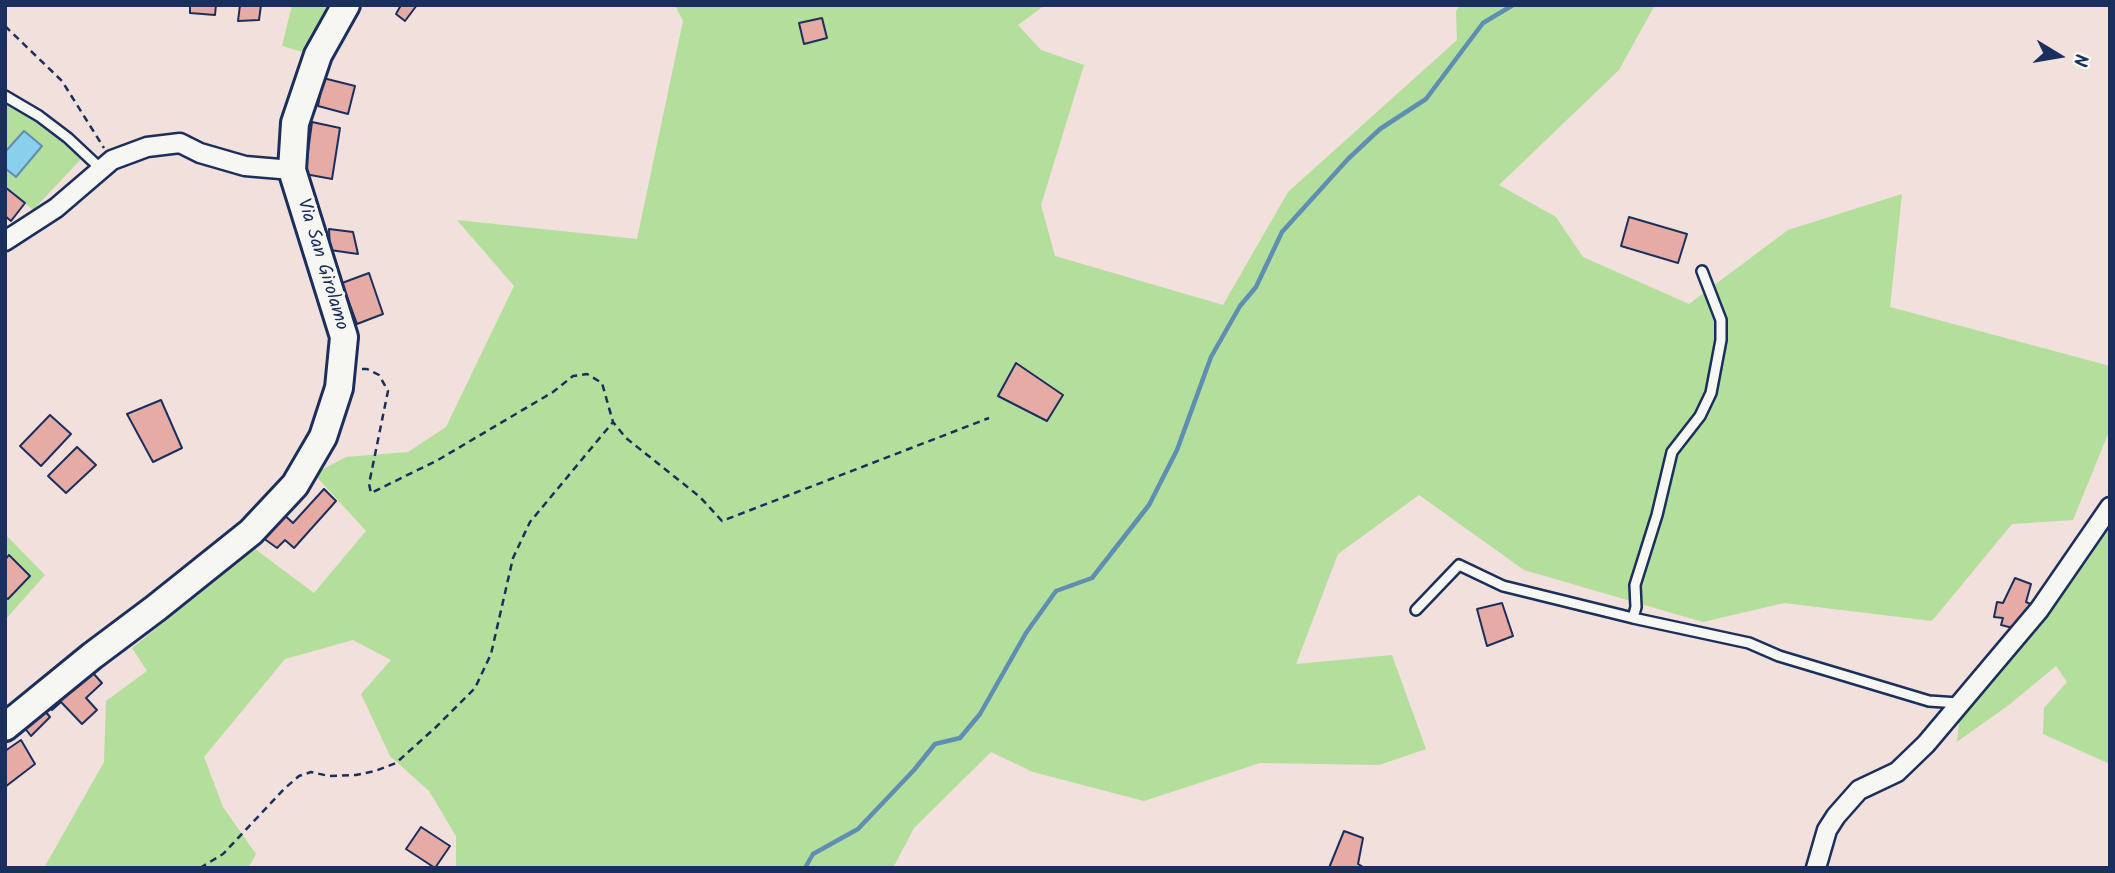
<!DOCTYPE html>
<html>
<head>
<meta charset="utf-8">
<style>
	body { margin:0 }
	#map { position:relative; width:2115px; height:873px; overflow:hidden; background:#f1e0db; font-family:Kalam,sans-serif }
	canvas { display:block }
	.frame { position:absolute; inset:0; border:7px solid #1b2f5e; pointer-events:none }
	.north { position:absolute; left:2024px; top:21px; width:70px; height:70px; -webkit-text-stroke:5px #f6f6f2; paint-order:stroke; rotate:101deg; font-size:19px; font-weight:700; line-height:28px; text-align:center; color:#1b2f5e }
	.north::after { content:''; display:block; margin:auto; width:24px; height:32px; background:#1b2f5e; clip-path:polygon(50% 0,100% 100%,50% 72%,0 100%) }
</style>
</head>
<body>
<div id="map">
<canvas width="2115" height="873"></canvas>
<div class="frame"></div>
<div class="north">N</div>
</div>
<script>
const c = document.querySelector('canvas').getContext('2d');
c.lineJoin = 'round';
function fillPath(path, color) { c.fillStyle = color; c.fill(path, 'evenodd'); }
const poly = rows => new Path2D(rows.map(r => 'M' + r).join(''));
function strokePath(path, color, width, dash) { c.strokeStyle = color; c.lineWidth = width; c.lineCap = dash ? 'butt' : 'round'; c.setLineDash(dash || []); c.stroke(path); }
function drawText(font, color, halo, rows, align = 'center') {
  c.font = font + ' Kalam,sans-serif'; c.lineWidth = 6; c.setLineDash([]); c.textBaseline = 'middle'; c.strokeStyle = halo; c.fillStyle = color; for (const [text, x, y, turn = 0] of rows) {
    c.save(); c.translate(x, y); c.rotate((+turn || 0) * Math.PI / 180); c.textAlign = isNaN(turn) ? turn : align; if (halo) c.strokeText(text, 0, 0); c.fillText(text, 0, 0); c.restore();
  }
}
const green = poly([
	[292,5,336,5,306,53,282,46],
	[675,5,1045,5,1018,25,1041,50,1084,65,1041,205,1055,256,1223,305,1288,192,1457,40,1456,11,1460,5,1655,5,1619,70,1499,185,1556,217,1583,257,1689,304,1788,230,1902,194,1890,307,2110,366,2110,429,2073,520,2012,524,1932,621,1784,603,1703,622,1524,570,1419,495,1338,554,1296,664,1392,655,1426,749,1379,765,1260,763,1144,801,1033,772,991,752,914,828,893,868,456,868,456,836,429,791,390,756,361,694,391,660,353,640,285,659,204,757,223,807,256,854,248,868,44,868,104,762,106,701,147,671,132,648,255,549,314,593,366,531,314,474,346,457,408,452,446,427,514,286,457,220,637,239,683,21],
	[5,100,65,141,81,159,33,210,5,187],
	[2110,506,2110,764,2043,734,2044,708,2067,682,2056,666,2010,704,1957,742,1961,704],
	[5,534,45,575,6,619,5,618]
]);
const water = poly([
	[24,131,42,146,16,177,5,168,5,152,24,131]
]);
const stream = poly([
	[805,868,813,854,858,829,914,770,935,744,960,738,980,714,1026,633,1056,591,1092,578,1149,505,1177,450,1211,357,1240,306,1256,287,1282,232,1348,159,1380,129,1426,99,1483,23,1513,5]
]);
const building = poly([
	[190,5,216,5,215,15,190,13,190,5],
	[240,5,261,5,259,20,238,21,240,5],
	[401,5,417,5,405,21,396,14,401,5],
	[822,18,827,38,804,44,799,23,822,18],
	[323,78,355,86,348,114,318,106,323,78],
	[312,122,340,128,332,179,305,174,312,122],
	[5,187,25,203,11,221,5,216,5,187],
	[1629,217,1687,234,1678,263,1621,246,1629,217],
	[329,229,353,232,358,254,330,250,329,229],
	[369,273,383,314,357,324,342,283,369,273],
	[1016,363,1063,395,1047,421,998,396,1016,363],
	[161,400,182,448,153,462,127,414,161,400],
	[50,415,71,434,41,466,20,446,50,415],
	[77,447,96,465,66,493,48,476,77,447],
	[324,489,336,501,294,548,285,540,277,548,259,535,281,512,293,523,324,489],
	[9,555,30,576,8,599,5,597,5,560,9,555],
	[2015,578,2031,584,2026,602,2035,606,2017,629,2001,625,2003,618,1994,617,1997,602,2003,603,2015,578],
	[1502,603,1513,636,1487,646,1477,609,1502,603],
	[84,663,102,683,86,698,97,710,82,724,61,702,52,710,44,702,84,663],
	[40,705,50,717,31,736,19,721,40,705],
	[21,740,35,764,5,787,5,751,21,740],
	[421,827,450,846,435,868,406,849,421,827],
	[1344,831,1363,838,1358,864,1365,868,1329,868,1344,831]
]);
const path = poly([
	[5,26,62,81,104,148],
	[362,369,367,369,379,375,388,391,369,484,371,493,438,460,553,392,573,376,587,374,602,383,613,422,626,438,700,497,722,521,989,418],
	[200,868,223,854,284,789,299,776,311,772,329,776,356,775,375,771,396,763,435,728,475,688,491,654,513,558,530,522,613,422]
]);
const lane = poly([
	[5,96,39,116,68,138,101,169],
	[1416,610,1459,565,1503,586,1633,618,1636,607,1635,585,1657,515,1672,452,1700,416,1711,393,1721,340,1721,320,1702,271],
	[1633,618,1749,643,1779,656,1929,701,1958,703]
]);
const street = poly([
	[5,241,56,208,112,160,147,147,180,143,200,153,245,166,292,170],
	[1816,868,1827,830,1836,816,1859,790,1897,772,1926,744,2039,610,2110,507]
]);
const secondary = poly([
	[5,727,92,656,156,608,251,532,295,485,323,437,339,388,344,337,292,170,295,123,318,55,346,5]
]);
const streetNames = [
	["Via San Girolamo",321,265,73]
];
fillPath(green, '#b3de9b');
fillPath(water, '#8acfeb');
strokePath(water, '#5e8fb3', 2);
strokePath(stream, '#5e8fb3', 4.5);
fillPath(building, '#e6aba4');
strokePath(building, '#1b2f5e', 2);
strokePath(lane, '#1b2f5e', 14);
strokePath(street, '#1b2f5e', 23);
strokePath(secondary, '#1b2f5e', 32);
strokePath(path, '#1b2f5e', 2.5, [7, 5]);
strokePath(lane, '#f6f6f2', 9);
strokePath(street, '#f6f6f2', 18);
strokePath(secondary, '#f6f6f2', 26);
drawText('19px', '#1b2f5e', '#f6f6f2', streetNames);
</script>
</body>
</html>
